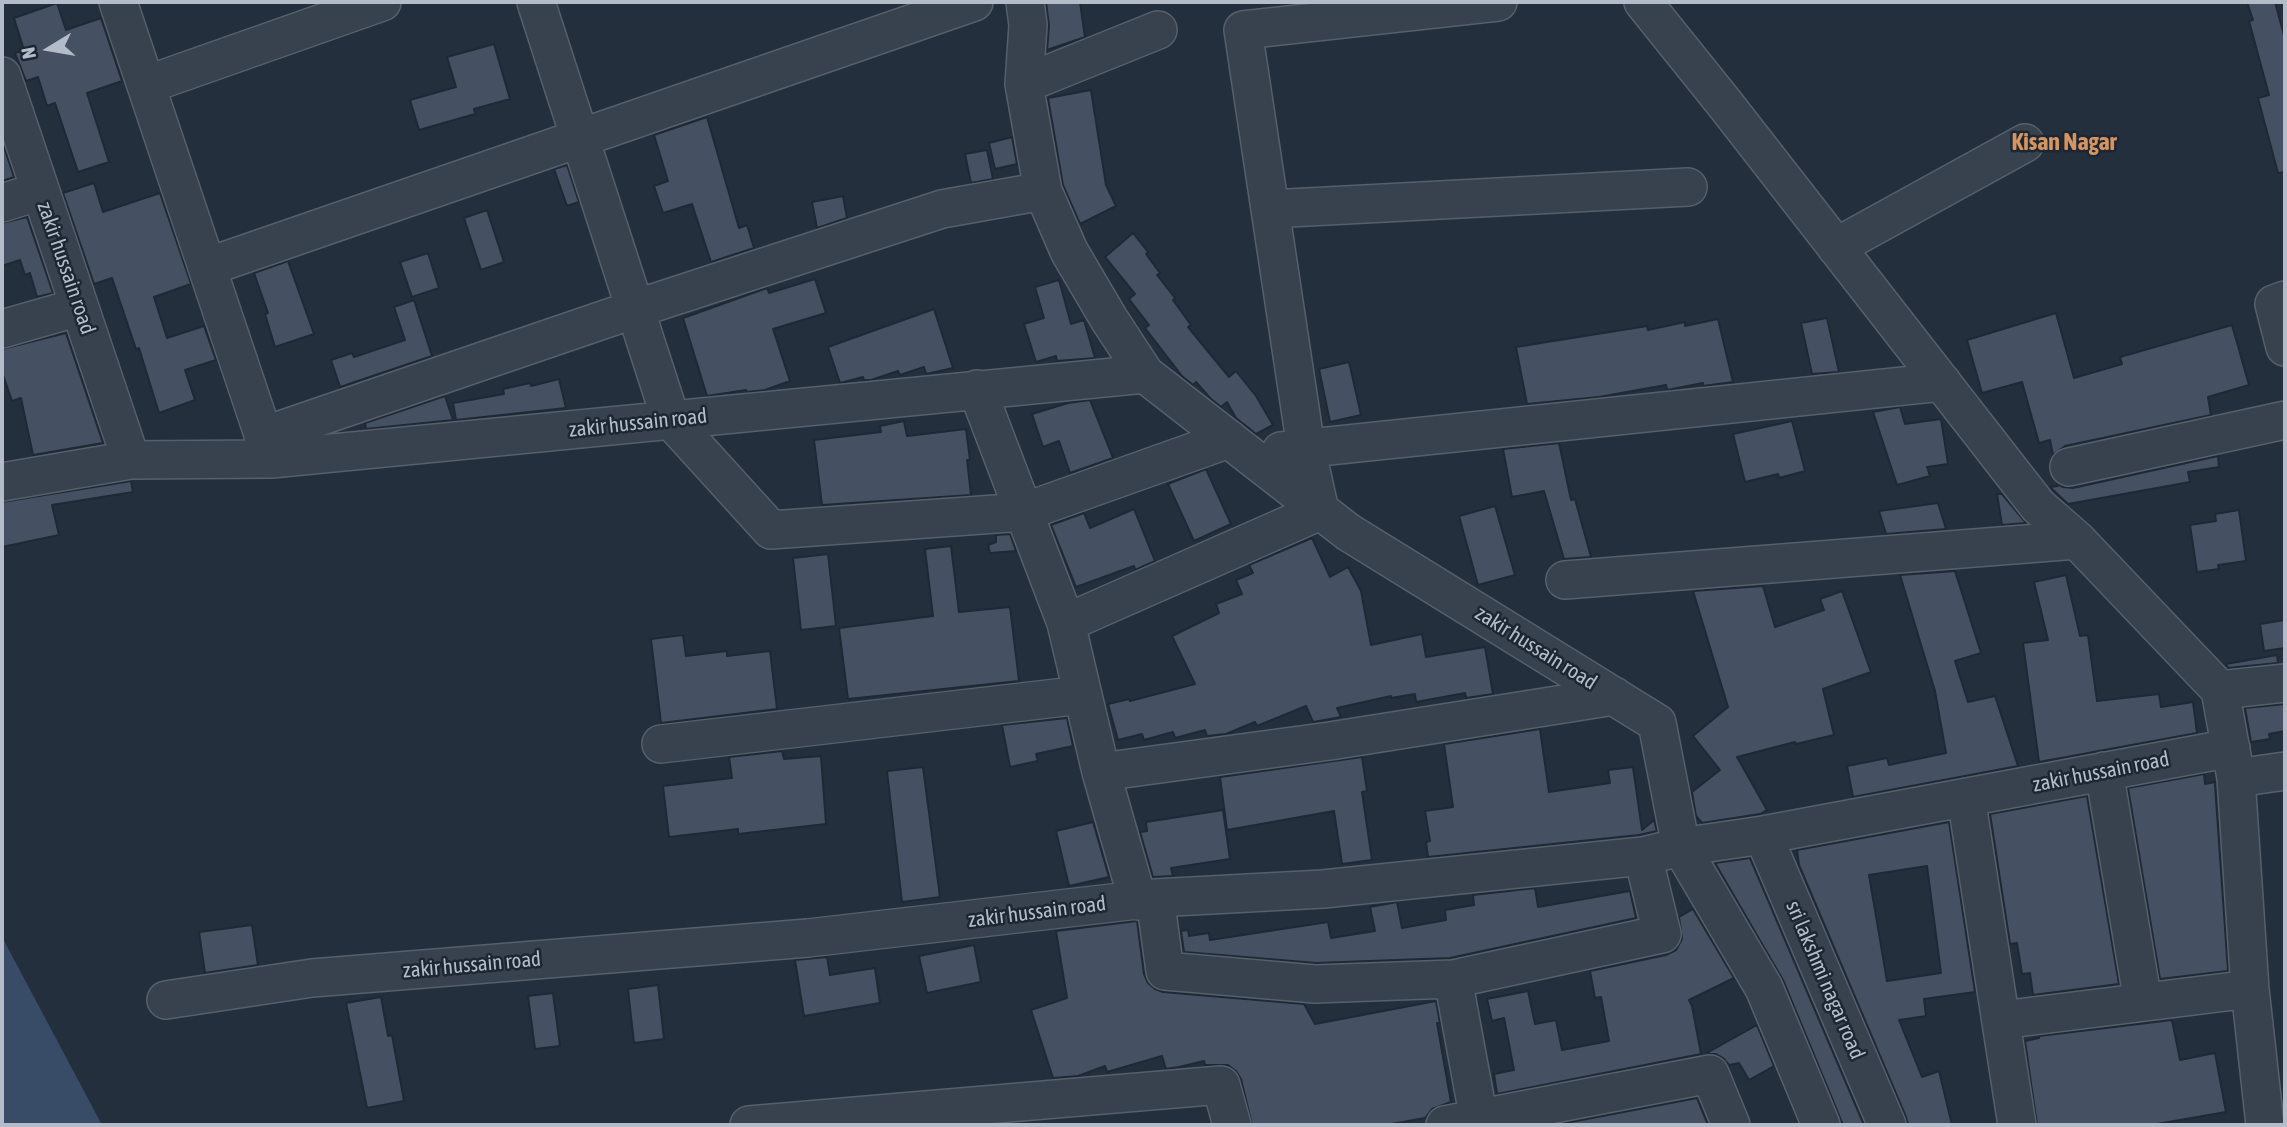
<!DOCTYPE html>
<html>
<head>
<meta charset="utf-8">
<style>
	body { margin:0 }
	#map { position:relative; width:2287px; height:1127px; overflow:hidden; background:#242f3e; font-family:"Asap Condensed",sans-serif }
	canvas { display:block }
	.frame { position:absolute; inset:0; border:4px solid #b4bcc9; pointer-events:none }
	.north { position:absolute; left:14px; top:14px; width:70px; height:70px; -webkit-text-stroke:5px #1d2633; paint-order:stroke; rotate:259deg; font-size:19px; font-weight:700; line-height:28px; text-align:center; color:#b4bcc9 }
	.north::after { content:''; display:block; margin:auto; width:24px; height:32px; background:#b4bcc9; clip-path:polygon(50% 0,100% 100%,50% 72%,0 100%) }
</style>
</head>
<body>
<div id="map">
<canvas width="2287" height="1127"></canvas>
<div class="frame"></div>
<div class="north">N</div>
</div>
<script>
const c = document.querySelector('canvas').getContext('2d');
c.lineJoin = 'round';
function fillPath(path, color) { c.fillStyle = color; c.fill(path, 'evenodd'); }
const poly = rows => new Path2D(rows.map(r => 'M' + r).join(''));
function strokePath(path, color, width, dash) { c.strokeStyle = color; c.lineWidth = width; c.lineCap = dash ? 'butt' : 'round'; c.setLineDash(dash || []); c.stroke(path); }
function drawText(font, color, halo, rows, align = 'center') {
  c.font = font + ' "Asap Condensed",sans-serif'; c.lineWidth = 5; c.setLineDash([]); c.textBaseline = 'middle'; c.strokeStyle = halo; c.fillStyle = color; for (const [text, x, y, turn = 0] of rows) {
    c.save(); c.translate(x, y); c.rotate((+turn || 0) * Math.PI / 180); c.textAlign = isNaN(turn) ? turn : align; if (halo) c.strokeText(text, 0, 0); c.fillText(text, 0, 0); c.restore();
  }
}
const water = poly([
	[2,937,102,1125,2,1125]
]);
const building = poly([
	[1046,2,1080,2,1085,37,1047,50,1049,26,1046,2],
	[2247,2,2275,2,2285,39,2285,172,2278,173,2258,98,2269,95,2249,21,2253,20,2247,2],
	[57,3,66,30,101,18,122,81,87,93,109,162,78,172,55,103,47,106,38,77,26,81,15,53,24,50,14,18,57,3],
	[494,44,510,99,474,109,475,114,419,130,410,100,456,87,447,57,494,44],
	[1091,90,1106,185,1116,206,1080,224,1063,185,1048,98,1091,90],
	[707,117,739,228,747,225,754,248,711,262,692,204,663,213,654,186,668,181,654,135,707,117],
	[1012,137,1017,164,995,169,989,143,1012,137],
	[2,141,14,177,2,181,2,141],
	[987,150,993,179,971,183,965,154,987,150],
	[567,165,579,202,567,206,554,169,567,165],
	[94,183,103,212,160,193,191,284,154,297,167,338,204,326,216,360,185,370,195,400,159,413,139,348,136,349,112,278,94,284,63,193,94,183],
	[843,196,847,218,817,228,812,202,843,196],
	[487,210,504,262,481,270,464,218,487,210],
	[27,217,53,293,37,297,30,273,25,275,20,260,2,266,2,223,27,217],
	[1133,233,1148,252,1146,254,1160,273,1157,275,1175,298,1173,300,1191,325,1188,327,1229,377,1236,371,1256,396,1273,425,1256,434,1236,418,1227,402,1221,407,1210,398,1196,382,1193,385,1182,376,1145,328,1149,325,1129,299,1135,294,1105,257,1133,233],
	[428,253,439,288,412,297,400,262,428,253],
	[288,261,314,334,275,347,265,314,268,313,254,273,288,261],
	[815,279,826,313,773,329,790,381,765,390,747,392,746,390,707,396,683,318,767,288,769,293,815,279],
	[1059,280,1071,324,1084,320,1095,358,1057,361,1056,356,1036,362,1024,324,1044,318,1035,287,1059,280],
	[414,300,432,356,340,387,331,360,352,353,354,357,405,340,394,307,414,300],
	[934,309,953,368,926,374,924,367,900,375,898,371,871,380,864,380,863,377,840,383,828,347,934,309],
	[2056,313,2074,378,2122,364,2120,357,2232,325,2249,385,2208,397,2211,415,2065,446,2053,455,2050,440,2039,443,2022,382,1982,393,1967,340,2056,313],
	[1827,318,1839,372,1812,374,1801,323,1827,318],
	[1718,319,1733,382,1703,386,1703,383,1667,390,1666,385,1599,397,1527,404,1516,347,1647,326,1648,330,1685,322,1685,326,1718,319],
	[66,333,103,443,33,455,21,398,12,401,2,372,2,349,66,333],
	[1349,362,1361,415,1330,422,1319,369,1349,362],
	[559,379,566,408,456,420,453,403,504,394,503,389,530,383,531,386,559,379],
	[445,396,453,420,366,429,365,423,445,396],
	[1090,400,1113,458,1070,473,1059,441,1043,447,1032,414,1068,403,1090,400],
	[1900,407,1905,424,1941,419,1948,464,1927,467,1930,476,1897,485,1873,412,1900,407],
	[904,421,907,436,966,429,970,460,967,460,971,495,822,505,814,440,881,432,880,426,904,421],
	[1792,421,1805,471,1779,478,1778,474,1745,482,1733,434,1792,421],
	[1559,443,1571,500,1575,499,1591,557,1564,559,1544,491,1512,497,1503,449,1559,443],
	[2218,456,2219,467,2188,472,2190,482,2068,504,2050,487,2058,486,2057,484,2063,487,2073,488,2218,456],
	[1206,469,1231,524,1194,541,1168,484,1206,469],
	[131,481,133,492,52,505,59,535,2,547,2,502,131,481],
	[1997,494,2002,494,2026,523,2002,525,1997,494],
	[1938,503,1946,529,1886,534,1879,511,1938,503],
	[1495,506,1515,575,1478,585,1459,516,1495,506],
	[1134,509,1155,561,1135,570,1134,566,1076,587,1051,525,1084,513,1090,528,1134,509],
	[2239,510,2246,561,2218,565,2219,569,2197,572,2190,525,2216,521,2215,514,2239,510],
	[1010,534,1016,551,990,553,988,545,996,542,996,535,1010,534],
	[1312,538,1330,577,1348,567,1361,591,1371,645,1422,634,1426,657,1485,647,1493,694,1466,698,1465,693,1416,702,1415,694,1391,698,1391,696,1337,708,1341,717,1313,722,1306,706,1257,726,1255,722,1226,734,1207,736,1205,730,1175,738,1173,732,1144,740,1142,734,1118,740,1108,704,1129,699,1130,701,1195,684,1172,636,1219,613,1216,604,1242,594,1236,580,1253,573,1249,565,1312,538],
	[951,546,959,612,1010,607,1019,681,848,699,839,628,933,616,925,549,951,546],
	[828,554,836,626,801,630,793,558,828,554],
	[1955,571,1981,653,1955,661,1968,702,1995,696,2018,766,1853,797,1847,766,1887,758,1889,765,1946,753,1935,691,1900,575,1955,571],
	[2066,575,2080,636,2088,635,2097,701,2159,694,2161,707,2193,702,2197,733,2039,762,2023,643,2048,640,2034,582,2066,575],
	[1763,586,1775,627,1824,610,1820,599,1842,591,1871,672,1823,689,1834,735,1796,744,1795,742,1737,757,1767,810,1760,814,1702,823,1696,816,1692,792,1720,770,1693,736,1728,707,1693,591,1763,586],
	[2285,620,2285,648,2264,651,2260,624,2285,620],
	[683,635,686,656,727,651,727,656,770,651,777,709,661,723,651,639,683,635],
	[2277,655,2278,663,2228,668,2226,664,2277,655],
	[2285,704,2285,731,2269,734,2270,739,2251,742,2245,708,2285,704],
	[1067,718,1073,746,1036,754,1038,761,1010,767,1002,725,1067,718],
	[1540,729,1549,792,1610,783,1608,770,1633,767,1642,830,1654,820,1657,831,1639,835,1428,857,1426,842,1430,841,1425,811,1453,807,1444,744,1540,729],
	[782,751,784,759,821,756,826,824,738,834,738,829,669,837,663,786,732,778,729,757,782,751],
	[1362,757,1367,791,1362,792,1372,860,1342,864,1334,811,1227,830,1220,777,1362,757],
	[923,767,940,897,902,902,887,771,923,767],
	[2204,774,2205,784,2215,782,2215,785,2228,971,2160,979,2128,788,2204,774],
	[2087,796,2119,984,2033,995,2030,973,2022,974,2017,943,2010,944,1990,814,2087,796],
	[1223,810,1230,859,1171,868,1173,876,1153,877,1140,832,1147,831,1146,822,1223,810],
	[1093,822,1109,877,1069,886,1056,831,1093,822],
	[1949,822,1975,992,1924,999,1926,1016,1899,1020,1922,1077,1939,1071,1952,1125,1908,1125,1906,1117,1799,865,1797,850,1949,822],
	[1927,866,1941,973,1887,981,1869,875,1927,866],
	[1750,858,1864,1125,1843,1125,1783,980,1715,863,1750,858],
	[1535,888,1538,907,1630,891,1636,918,1450,958,1316,963,1184,952,1181,931,1188,930,1189,936,1209,933,1210,940,1328,922,1331,938,1375,931,1370,907,1397,902,1402,928,1446,920,1445,910,1474,905,1473,895,1535,888],
	[1693,909,1734,978,1689,1000,1692,1006,1701,1054,1497,1094,1494,1074,1514,1070,1504,1018,1492,1021,1487,999,1528,991,1535,1024,1556,1020,1562,1050,1609,1041,1601,997,1595,998,1590,971,1666,955,1676,950,1682,939,1679,917,1693,909],
	[1137,921,1144,974,1148,983,1155,989,1163,992,1304,1004,1315,1024,1436,1001,1440,1023,1437,1023,1451,1102,1432,1109,1425,1118,1386,1125,1252,1125,1241,1079,1236,1071,1228,1065,1205,1065,1204,1061,1179,1067,1166,1069,1162,1056,1107,1072,1105,1066,1078,1076,1053,1078,1031,1010,1067,998,1056,931,1137,921],
	[252,925,258,965,205,973,199,932,252,925],
	[974,945,981,982,927,993,919,956,974,945],
	[827,957,830,975,875,968,880,1003,804,1016,795,960,827,957],
	[658,985,664,1039,634,1043,628,989,658,985],
	[553,993,560,1046,535,1049,528,996,553,993],
	[381,997,388,1036,392,1035,404,1101,367,1108,346,1003,381,997],
	[2172,1020,2180,1060,2215,1053,2226,1112,2151,1125,2037,1125,2025,1041,2039,1038,2039,1036,2172,1020],
	[1757,1025,1774,1066,1749,1080,1739,1063,1729,1065,1723,1058,1716,1054,1705,1054,1757,1025],
	[1697,1098,1708,1125,1555,1125,1697,1098]
]);
const minor = poly([
	[118,2,271,458],
	[536,2,671,420,771,530,1024,512,1229,439],
	[1025,2,1028,25,1024,84,1043,191,1069,251,1109,319,1145,374,1348,532,1657,723,1681,847,1764,988,1821,1125],
	[1643,2,1725,104,2038,506,2077,540,2220,690,2236,778,2250,989,2265,1125],
	[2,76,131,460],
	[1024,84,1158,30],
	[146,85,382,2],
	[2,203,40,191],
	[1270,209,1688,187],
	[1836,247,2025,143],
	[207,267,974,2],
	[2285,300,2274,304,2285,347],
	[2,329,79,307],
	[977,389,1066,623,1101,772,1138,901],
	[263,436,635,309,942,209,1043,191],
	[1281,451,1942,382],
	[2069,467,2285,420],
	[2,482,131,460,271,459,1145,374],
	[1565,580,2077,540],
	[1066,623,1320,511,1306,448,1243,30,1498,2],
	[2220,690,2285,683],
	[661,744,1082,695],
	[2104,771,2143,1002],
	[1101,772,1330,741,1614,696],
	[2236,778,2285,771],
	[1966,797,2017,1125],
	[1763,835,1887,1125],
	[1155,898,1165,971,1315,984,1453,979,1662,934,1643,856],
	[1453,979,1480,1125],
	[166,1000,312,978,808,938,1155,898,1323,889,1643,856,1681,847,1763,835,2231,748],
	[2001,1020,2250,989],
	[749,1125,1221,1085,1232,1125],
	[1445,1125,1710,1074,1731,1125]
]);
const streetNames = [
	["zakir hussain road",66,268,71],
	["zakir hussain road",638,423,-6],
	["zakir hussain road",1536,648,32],
	["zakir hussain road",2101,772,-11],
	["zakir hussain road",1037,912,-7],
	["zakir hussain road",472,965,-5],
	["sri lakshmi nagar road",1825,980,67]
];
const quarterNames = [
	["Kisan Nagar",2064,142]
];
fillPath(water, '#394c67');
fillPath(building, '#455162');
strokePath(building, '#1f2835', 2);
strokePath(minor, '#565f6c', 40);
strokePath(minor, '#38414e', 37);
drawText('21px', '#b4bcc9', '#1d2633', streetNames);
drawText('bold 24px', '#d59563', '#1d2633', quarterNames);
</script>
</body>
</html>
